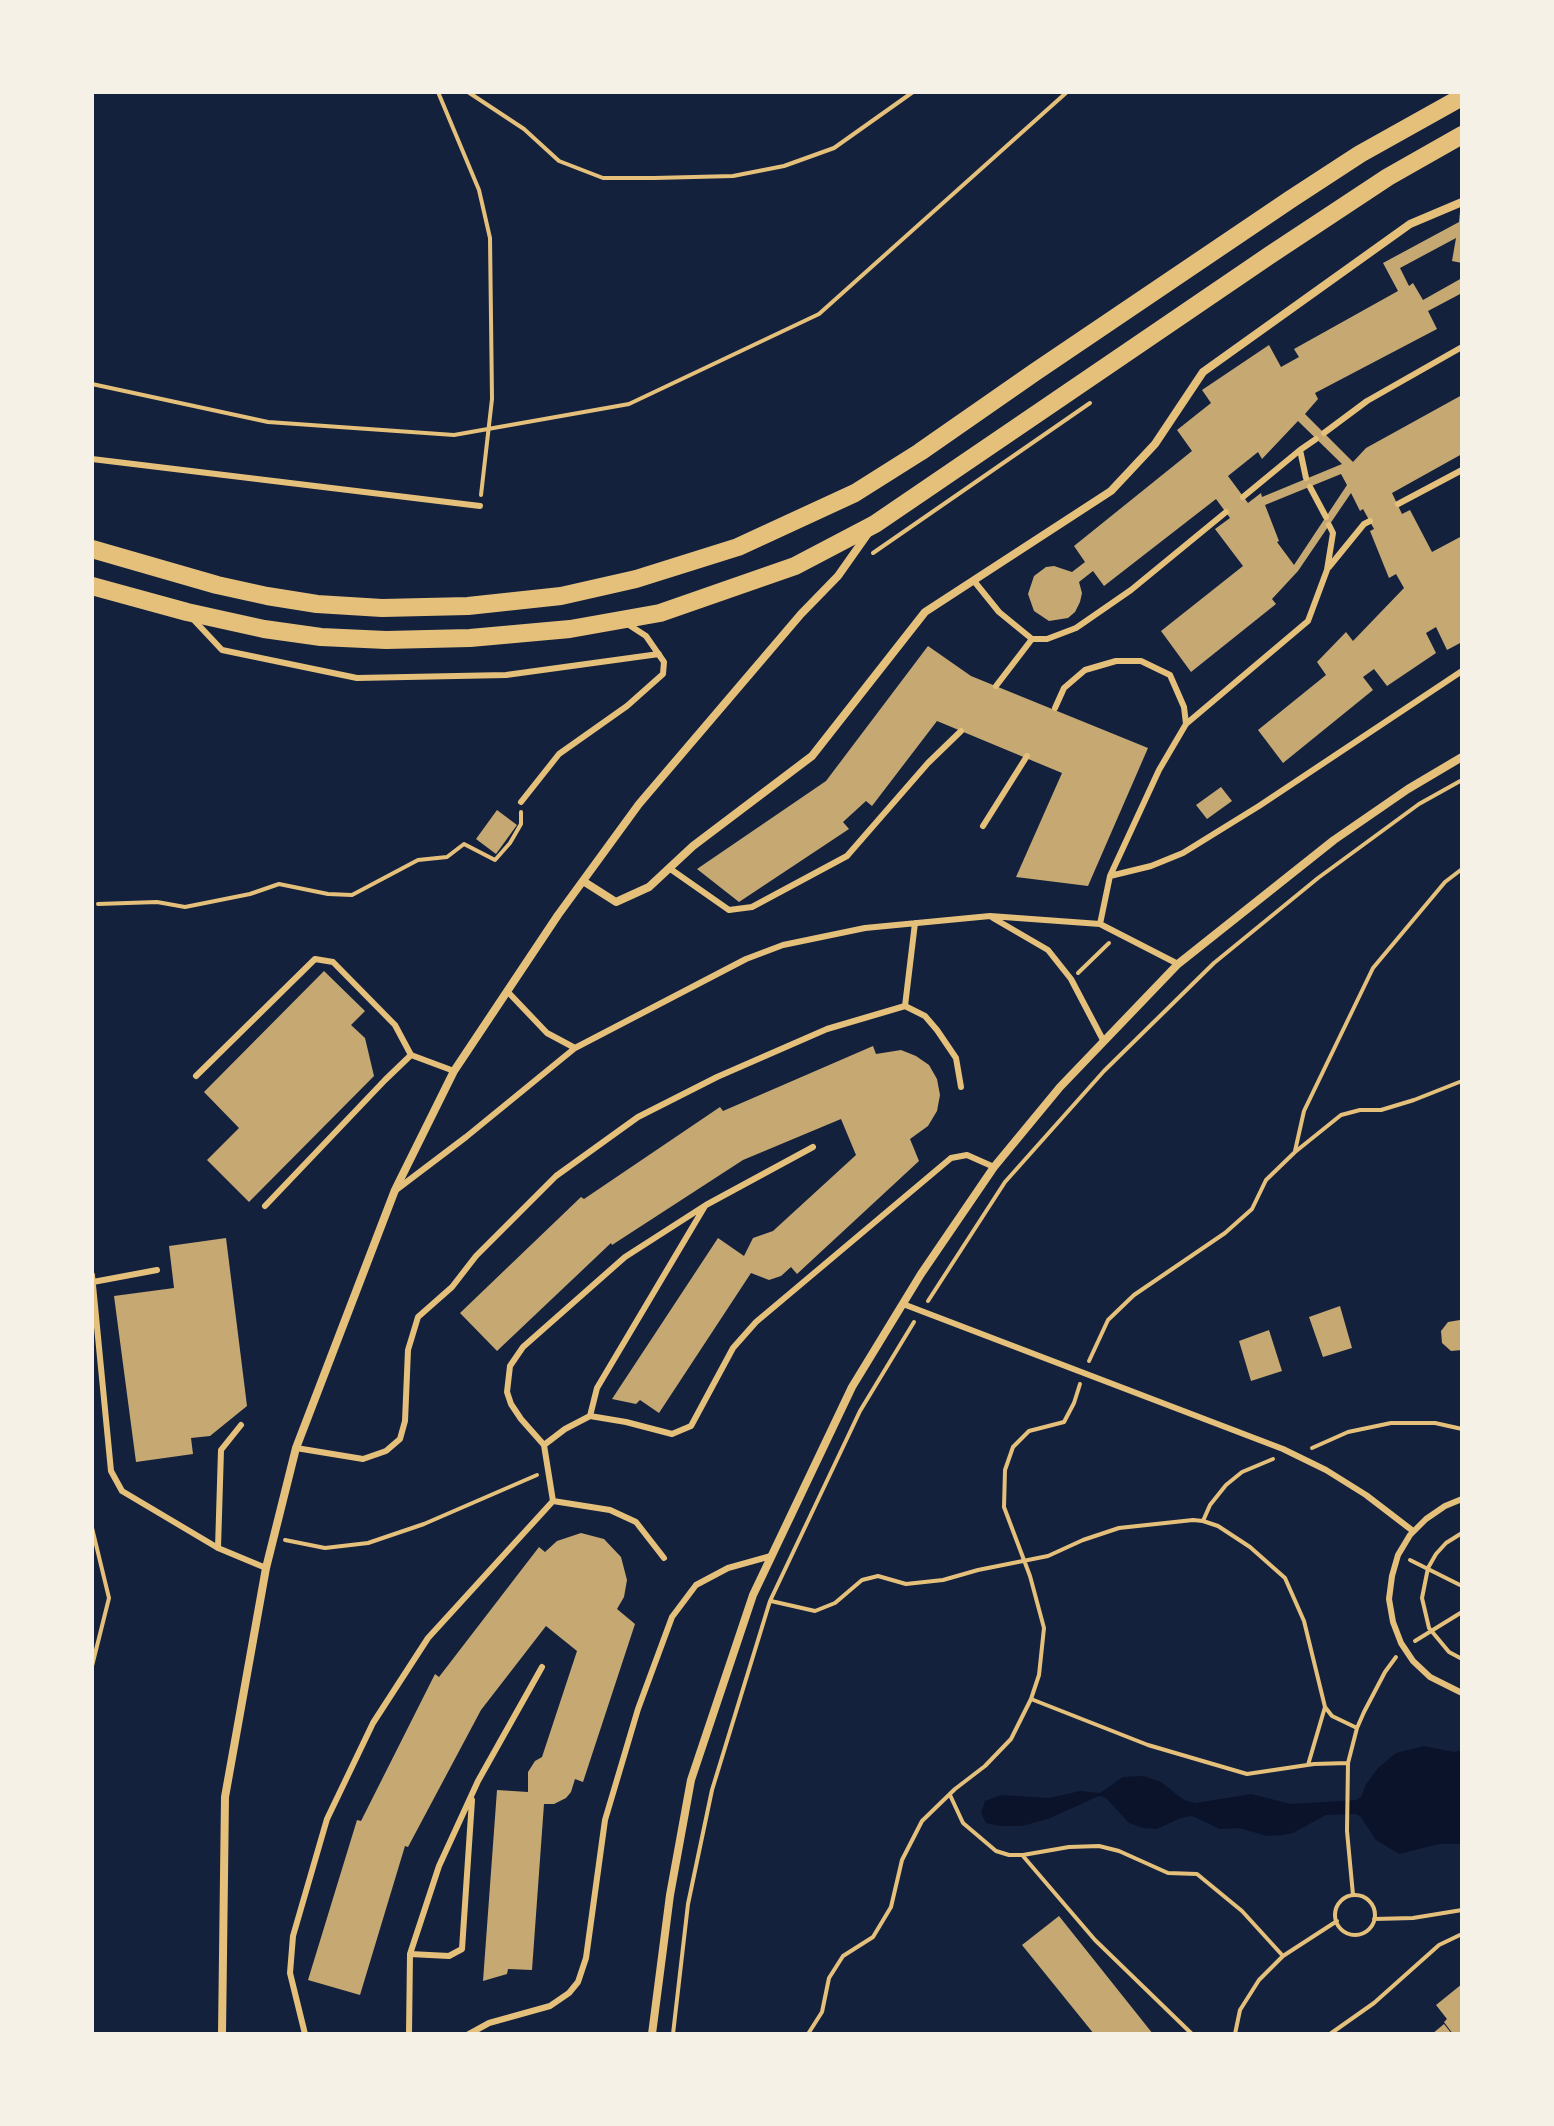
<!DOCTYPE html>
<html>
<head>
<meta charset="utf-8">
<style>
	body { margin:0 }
	#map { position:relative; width:1554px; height:2126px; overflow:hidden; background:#14213d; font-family:"Open Sans",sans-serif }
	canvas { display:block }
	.frame { position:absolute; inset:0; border:94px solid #f6f1e7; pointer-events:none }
</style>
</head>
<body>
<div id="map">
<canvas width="1554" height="2126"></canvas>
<div class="frame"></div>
</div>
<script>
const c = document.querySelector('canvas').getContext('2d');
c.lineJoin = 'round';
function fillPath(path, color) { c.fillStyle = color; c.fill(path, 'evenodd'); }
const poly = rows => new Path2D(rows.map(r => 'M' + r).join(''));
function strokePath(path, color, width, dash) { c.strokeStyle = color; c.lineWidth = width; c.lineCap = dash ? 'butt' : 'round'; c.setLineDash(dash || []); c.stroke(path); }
const water = poly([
	[1424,1746,1454,1752,1462,1750,1462,1844,1439,1844,1399,1854,1376,1840,1360,1816,1355,1814,1326,1815,1293,1833,1283,1835,1267,1836,1239,1828,1220,1829,1192,1816,1181,1818,1157,1829,1143,1828,1129,1823,1106,1798,1099,1796,1048,1819,1022,1826,1000,1826,986,1823,981,1813,985,1801,1001,1795,1049,1798,1080,1791,1100,1793,1123,1777,1143,1776,1161,1782,1184,1800,1196,1803,1251,1794,1291,1804,1356,1800,1361,1797,1366,1784,1379,1767,1396,1753]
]);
const building = poly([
	[1460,212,1462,263,1452,261,1456,238,1400,268,1409,286,1413,283,1423,300,1462,278,1462,293,1428,311,1437,329,1315,393,1318,399,1305,414,1353,462,1366,448,1462,395,1462,454,1392,493,1402,514,1410,510,1432,552,1462,536,1462,642,1447,650,1436,627,1426,633,1436,653,1387,686,1374,669,1363,677,1373,690,1283,763,1258,730,1326,675,1317,662,1346,632,1353,641,1404,588,1396,574,1389,578,1370,531,1374,529,1363,509,1360,511,1351,493,1298,571,1272,599,1276,604,1191,672,1161,631,1243,566,1215,529,1230,518,1216,499,1104,586,1093,571,1079,582,1082,593,1080,602,1075,612,1068,618,1049,621,1034,611,1028,594,1034,576,1046,567,1054,566,1072,572,1085,562,1074,546,1192,451,1177,430,1211,403,1202,390,1269,345,1281,367,1299,357,1294,349,1398,291,1383,263,1459,222],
	[1298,421,1342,464,1262,497,1261,493,1248,503,1228,476,1258,452,1262,459],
	[1341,474,1347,485,1294,565,1277,542,1279,541,1265,505],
	[928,646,971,676,1148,748,1088,886,1016,877,1062,773,937,721,872,806,866,801,843,822,849,829,739,902,697,869,826,781],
	[1221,787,1232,801,1207,819,1196,805],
	[497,810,517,825,496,854,476,839],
	[324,971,365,1011,351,1025,365,1038,374,1076,249,1202,207,1160,239,1128,204,1092],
	[873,1046,876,1054,901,1050,916,1056,929,1065,937,1079,940,1095,937,1111,928,1126,910,1139,919,1161,797,1274,791,1267,781,1276,769,1280,751,1273,659,1413,640,1400,636,1404,612,1399,718,1238,744,1256,753,1238,773,1231,856,1155,841,1119,743,1160,612,1245,611,1243,497,1351,460,1313,581,1197,584,1199,720,1107,723,1111],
	[226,1238,247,1406,210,1436,191,1438,193,1454,136,1462,114,1296,174,1288,169,1246],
	[1340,1306,1352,1348,1323,1357,1309,1317],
	[1460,1320,1462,1350,1451,1351,1442,1343,1441,1331,1448,1322],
	[1269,1330,1282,1371,1251,1381,1239,1341],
	[581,1533,604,1539,621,1557,627,1580,624,1597,617,1609,635,1624,583,1782,575,1779,571,1792,566,1798,554,1804,544,1804,532,1970,508,1969,507,1974,483,1981,497,1790,528,1792,528,1772,535,1761,542,1757,577,1651,546,1626,481,1710,408,1847,405,1846,360,1995,308,1980,357,1820,361,1821,435,1674,439,1677,539,1547,545,1552,557,1541],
	[1059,1916,1153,2034,1094,2034,1022,1945],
	[1462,1984,1462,2034,1453,2034,1444,2022,1447,2019,1436,2005],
	[1444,2024,1452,2034,1432,2034]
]);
const path = poly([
	[438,92,479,190,490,238,492,399,481,495],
	[468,92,524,129,559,161,603,178,654,178,733,176,784,166,834,148,913,92],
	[92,384,268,422,454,435,629,404,819,314,1067,92],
	[873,553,1090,403],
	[98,904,157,902,185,907,250,894,279,884,328,894,352,895,418,860,447,857,464,844,495,860,510,843,521,824,521,812],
	[1078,973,1109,943],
	[1295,1151,1304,1111,1373,968,1445,882,1462,869],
	[928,1301,1005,1182,1104,1071,1214,963,1318,878,1419,804,1462,780],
	[1089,1361,1108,1320,1134,1295,1225,1233,1252,1209,1266,1180,1295,1152,1341,1115,1360,1110,1381,1110,1414,1100,1462,1081],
	[1312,1448,1348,1432,1391,1423,1435,1423,1462,1429],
	[1203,1521,1210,1505,1226,1485,1242,1472,1273,1459],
	[92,1528,109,1598,92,1666],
	[1462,1533,1446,1543,1436,1554,1428,1568,1422,1598,1429,1628,1449,1652,1462,1659],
	[285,1540,325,1548,368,1543,424,1524,537,1475],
	[1410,1560,1462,1586],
	[771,1601,815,1611,835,1603,862,1580,878,1576,906,1584,943,1580,978,1570,1048,1556,1083,1540,1119,1528,1193,1520,1203,1521,1218,1526,1250,1547,1285,1578,1304,1621,1325,1707,1332,1716,1357,1728],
	[1415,1641,1462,1612],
	[1031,1699,1148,1745,1247,1774,1314,1764,1348,1763],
	[1308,1765,1325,1707],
	[950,1795,963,1823,996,1851,1009,1855,1023,1855,1069,1847,1099,1846,1119,1851,1168,1873,1197,1874,1242,1911,1283,1956],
	[1023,1856,1095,1940,1192,2034],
	[1353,1895,1347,1831,1348,1763,1357,1728,1364,1712,1385,1672,1396,1657],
	'1335 1915a20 20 0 1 1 40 0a20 20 0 1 1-40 0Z',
	[1374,1919,1413,1918,1462,1910],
	[673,2034,688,1904,712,1790,770,1601,860,1411,914,1322],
	[808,2034,822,2012,829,1978,843,1956,873,1937,891,1907,902,1860,922,1821,955,1789,985,1766,1011,1739,1031,1699,1039,1675,1044,1628,1030,1576,1004,1507,1005,1470,1013,1447,1029,1431,1064,1422,1074,1403,1080,1384],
	[1235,2034,1240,2010,1259,1980,1283,1956,1337,1921],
	[1330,2034,1374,2003,1439,1945,1462,1934]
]);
const service = poly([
	[1324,433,1367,401,1462,347],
	[92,459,480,506],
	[1306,478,1300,450,1316,439],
	[1310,487,1326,517],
	[1243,497,1300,450],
	[1398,504,1462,470],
	[1329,567,1364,524,1370,521],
	[974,581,999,612,1032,639,1047,639,1076,628,1131,590,1226,512],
	[192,618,222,650,357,678,506,675,659,654],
	[996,686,1032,639],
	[1055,708,1064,688,1085,670,1116,661,1141,661,1170,675,1184,707,1186,724],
	[521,802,559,754,627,706,663,674,664,662,646,636,626,623],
	[983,826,1027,756],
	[669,868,729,910,752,907,847,856,928,763,961,731],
	[1110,876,1159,770,1186,724,1308,621,1327,570,1333,533,1329,525],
	[993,918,1048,950,1071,979,1103,1040],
	[1100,924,1110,876,1151,866,1183,853,1259,806,1462,671],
	[507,991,547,1033,575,1048,746,959,783,945,865,928,990,916,1100,924,1178,964],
	[905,1006,925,1016,937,1030,956,1058,961,1087],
	[196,1076,315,959,333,962,395,1025,411,1055],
	[396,1190,466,1137,575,1048],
	[265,1206,385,1080,411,1055,454,1071],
	[92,1275,111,1471,122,1491,218,1548,266,1568],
	[93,1282,157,1270],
	[903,1304,1283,1449,1326,1470,1366,1495,1413,1531],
	[590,1416,597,1388,705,1206],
	[544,1445,521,1419,511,1404,507,1392,510,1366,523,1347,625,1257,706,1205,813,1147],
	[296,1448,363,1459,386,1451,400,1439,405,1421,408,1350,418,1317,452,1287,476,1256,556,1176,638,1117,717,1077,827,1029,905,1006,915,923],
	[1462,1499,1445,1506,1426,1519,1410,1535,1398,1555,1392,1576,1389,1599,1393,1622,1401,1643,1413,1661,1430,1677,1462,1693],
	[218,1548,221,1450,241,1425],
	[664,1558,636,1522,610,1510,553,1501,544,1445,565,1429,590,1416,626,1422,672,1434,691,1426,733,1348,756,1322,951,1158,967,1155,994,1167],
	[410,1954,449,1956,462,1949,472,1800],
	[305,2034,290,1973,293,1936,327,1819,373,1723,428,1638,553,1501],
	[409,2034,410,1954,439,1866,478,1781,542,1667],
	[469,2034,489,2023,550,2006,569,1993,578,1982,586,1958,605,1820,638,1709,672,1617,696,1585,728,1568,771,1556]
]);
const minor = poly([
	[583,881,616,902,649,887,693,846,812,756,925,612,1111,491,1155,444,1203,372,1410,224,1462,202],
	[222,2034,225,1797,266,1568,296,1448,395,1190,454,1071,558,915,639,804,801,614,838,576,869,532],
	[652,2034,670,1895,691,1780,753,1595,852,1387,921,1274,994,1167,1060,1087,1178,964,1334,840,1408,789,1462,757]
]);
const primary = poly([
	[92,549,217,585,267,596,317,604,382,608,468,606,561,596,636,579,738,547,855,493,920,452,1035,372,1291,199,1360,154,1462,97],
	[92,586,187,612,264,629,321,637,386,640,470,638,570,629,660,613,795,566,875,524,1270,255,1388,177,1462,135]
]);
fillPath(water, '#0b132b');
fillPath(building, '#c6a872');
strokePath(path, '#e5c07b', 4);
strokePath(service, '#e5c07b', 6);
strokePath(minor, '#e5c07b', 8);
strokePath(primary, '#e5c07b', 18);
</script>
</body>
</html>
